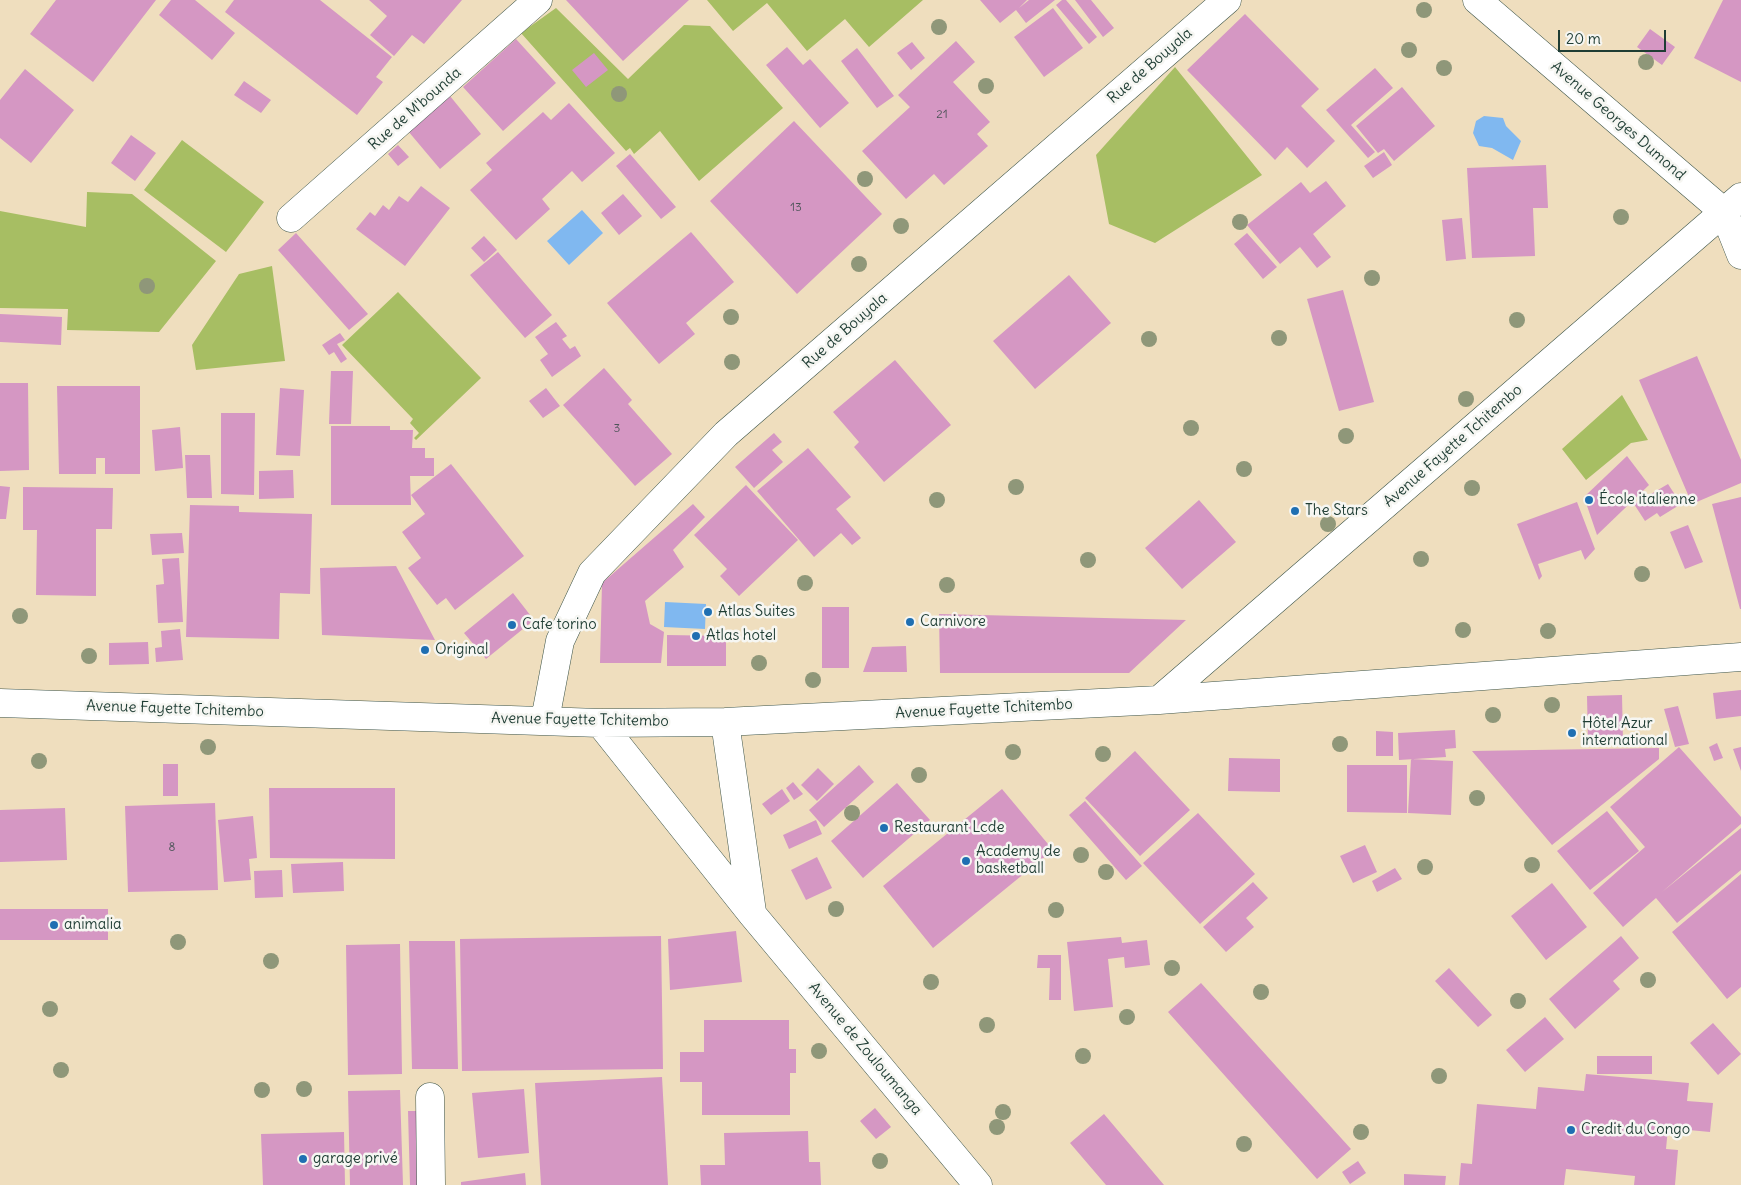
<!DOCTYPE html>
<html>
<head>
<meta charset="utf-8">
<style>
	body { margin:0 }
	#map { position:relative; width:1741px; height:1185px; overflow:hidden; background:#efdebe; font-family:Delius,sans-serif }
	canvas { display:block }
	.scale { position:absolute; left:1558px; top:30px; width:108px; height:22px; box-sizing:border-box; border:2px solid #1f3d34; border-top:0; padding-left:6px; font-size:15px; line-height:18px; white-space:nowrap; color:#1f3d34; -webkit-text-stroke:4px #f6f6f2; paint-order:stroke }
</style>
</head>
<body>
<div id="map">
<canvas width="1741" height="1185"></canvas>
<div class="scale">20 m</div>
</div>
<script>
const c = document.querySelector('canvas').getContext('2d');
c.lineJoin = 'round';
function fillPath(path, color) { c.fillStyle = color; c.fill(path, 'evenodd'); }
const poly = rows => new Path2D(rows.map(r => 'M' + r).join(''));
function strokePath(path, color, width, dash) { c.strokeStyle = color; c.lineWidth = width; c.lineCap = dash ? 'butt' : 'round'; c.setLineDash(dash || []); c.stroke(path); }
function drawText(font, color, halo, rows, align = 'center') {
  c.font = font + ' Delius,sans-serif'; c.lineWidth = 5; c.setLineDash([]); c.textBaseline = 'middle'; c.strokeStyle = halo; c.fillStyle = color; for (const [text, x, y, turn = 0] of rows) {
    c.save(); c.translate(x, y); c.rotate((+turn || 0) * Math.PI / 180); c.textAlign = isNaN(turn) ? turn : align; if (halo) c.strokeText(text, 0, 0); c.fillText(text, 0, 0); c.restore();
  }
}
const green = poly([
	[707,0,923,0,869,47,845,19,807,51,767,3,733,31],
	[556,8,628,79,684,25,710,26,783,108,699,181,660,131,634,154,630,148,626,151,521,33],
	[1175,67,1262,175,1155,243,1109,224,1096,155],
	[182,140,264,202,226,252,144,190],
	[87,192,132,194,216,261,159,332,67,330,68,309,0,308,0,211,86,227],
	[272,266,285,361,196,370,192,345,239,274],
	[398,292,481,378,416,440,414,438,419,433,410,423,413,419,342,345],
	[1622,395,1648,440,1631,443,1586,480,1562,449]
]);
const water = poly([
	[1484,116,1503,118,1506,126,1521,141,1513,160,1492,148,1479,146,1473,133,1476,121],
	[582,210,603,233,569,265,547,241],
	[665,602,706,604,705,629,664,627]
]);
const building = poly([
	[56,0,156,0,93,82,30,34],
	[171,0,195,0,235,33,212,60,159,15],
	[234,0,320,0,392,57,376,77,383,82,357,115,225,12],
	[369,0,462,0,424,44,412,35,394,56,370,35,387,16],
	[566,0,689,0,623,61],
	[980,0,1027,0,1019,8,1029,0,1055,0,1026,23,1016,10,1000,23],
	[1062,0,1066,0,1097,37,1089,44,1056,5],
	[1075,0,1091,0,1114,28,1103,37],
	[1723,0,1741,0,1741,82,1694,58],
	[1053,8,1083,48,1044,77,1014,37],
	[1245,14,1319,89,1301,106,1335,141,1307,168,1287,147,1275,160,1187,70],
	[1650,29,1675,47,1662,65,1637,47],
	[516,39,556,83,503,131,463,87],
	[956,41,975,62,953,82,990,122,977,134,988,146,944,185,934,174,906,199,862,151,910,107,898,95],
	[912,42,925,58,911,70,897,53],
	[787,47,803,65,810,59,849,103,820,128,766,65],
	[857,48,894,96,877,108,841,61],
	[594,53,608,70,586,87,572,70],
	[1375,68,1393,88,1351,125,1375,152,1368,158,1326,110],
	[25,69,74,110,31,163,0,138,0,100],
	[244,81,271,100,261,113,234,95],
	[1402,87,1435,126,1394,161,1384,149,1378,153,1356,126],
	[450,96,481,134,440,169,408,131],
	[569,103,615,153,582,182,572,171,542,199,550,209,516,240,470,190,492,170,486,163,543,112,551,120],
	[794,121,882,214,797,294,710,201],
	[131,135,156,153,135,181,111,163],
	[398,145,409,157,398,166,388,154],
	[1384,152,1392,165,1373,178,1364,166],
	[630,154,676,207,661,219,616,166],
	[1546,165,1548,208,1533,208,1535,256,1472,258,1467,168],
	[1326,181,1346,206,1313,234,1331,257,1317,268,1300,247,1280,264,1247,225,1301,182,1310,193],
	[421,186,450,208,405,266,356,229,370,212,375,216,383,205,389,210,399,196,408,202],
	[623,194,642,216,619,235,601,213],
	[1462,218,1466,259,1446,261,1442,220],
	[691,232,734,282,686,323,695,334,659,364,607,303],
	[296,233,368,314,349,330,278,250],
	[1247,233,1277,267,1263,279,1234,244],
	[484,236,497,250,484,262,471,248],
	[498,252,552,315,525,338,470,275],
	[1069,275,1111,323,1035,389,993,341],
	[1343,290,1374,402,1339,411,1307,299],
	[0,314,62,317,61,345,0,342],
	[556,322,567,336,562,339,570,349,575,346,581,356,552,377,540,360,548,354,535,337],
	[340,333,345,340,337,344,347,359,341,363,334,352,329,355,322,345],
	[1697,356,1741,460,1741,483,1692,504,1639,380],
	[895,360,951,425,884,482,854,447,859,442,833,412],
	[604,368,632,400,628,404,672,454,635,486,563,405],
	[331,371,353,371,351,424,329,424],
	[0,383,28,383,29,470,0,471],
	[57,386,140,386,140,474,105,474,105,458,96,458,96,474,59,474],
	[280,388,304,390,300,456,276,455],
	[546,388,560,406,543,418,529,401],
	[221,413,255,413,254,495,221,494],
	[331,426,390,426,390,430,413,430,412,448,425,448,425,458,434,458,434,476,410,476,411,505,331,505],
	[180,427,183,468,155,471,152,430],
	[774,433,782,442,772,450,783,462,754,488,735,467],
	[808,448,851,497,836,509,861,538,852,545,841,533,814,557,757,491],
	[185,455,210,455,212,498,187,498],
	[1627,456,1649,485,1597,535,1584,497],
	[451,464,524,556,455,610,446,598,437,605,408,568,421,558,402,532,425,514,411,495],
	[293,470,294,498,259,499,259,471],
	[1668,484,1681,504,1660,517,1657,513,1645,521,1634,504],
	[746,485,798,540,739,596,720,576,727,569,694,535],
	[0,486,10,487,6,519,0,519],
	[23,487,113,488,112,529,96,529,96,596,36,595,37,530,23,530],
	[1741,497,1741,609,1740,609,1712,504],
	[1199,500,1236,542,1182,589,1145,548],
	[1577,502,1595,549,1585,560,1581,550,1538,564,1542,576,1539,580,1517,524],
	[693,504,705,517,673,550,684,567,645,601,650,624,664,632,661,663,600,663,602,583],
	[190,505,239,506,239,512,312,514,310,594,280,593,279,639,186,637],
	[1688,525,1703,562,1685,569,1670,532],
	[182,533,184,553,152,555,150,534],
	[179,558,183,622,158,623,156,585,164,584,162,559],
	[396,566,435,640,322,635,320,568],
	[513,593,534,620,486,659,464,633],
	[822,607,849,607,849,668,822,668],
	[939,614,1186,620,1129,673,940,673],
	[180,629,183,660,156,662,155,648,162,647,161,631],
	[667,635,726,636,726,666,667,666],
	[148,642,149,664,109,665,109,643],
	[906,646,907,672,863,672,872,647],
	[1741,690,1741,716,1716,719,1713,693],
	[1622,695,1623,742,1588,743,1587,696],
	[1678,706,1689,744,1675,747,1664,709],
	[1455,730,1456,748,1445,749,1446,757,1399,760,1398,733],
	[1376,731,1393,732,1393,756,1376,756],
	[1717,743,1723,758,1714,761,1709,747],
	[1679,747,1741,817,1741,824,1662,892,1741,828,1741,870,1677,923,1656,898,1623,927,1593,893,1645,847,1610,807],
	[1741,747,1741,771,1733,749],
	[1659,748,1659,759,1552,845,1472,751],
	[1135,751,1190,810,1140,856,1085,798],
	[1229,758,1280,759,1280,792,1228,791],
	[1411,759,1453,761,1451,815,1408,813],
	[163,764,178,764,178,796,163,796],
	[859,765,874,782,824,827,809,810],
	[1347,765,1407,765,1407,813,1347,812],
	[818,768,834,784,817,801,801,785],
	[793,782,803,794,794,800,786,788],
	[897,783,930,820,863,878,831,841],
	[269,788,395,788,395,859,270,858],
	[782,789,790,801,771,815,762,804],
	[1002,789,1053,850,933,948,883,886],
	[1085,801,1142,866,1126,880,1069,815],
	[215,803,218,890,128,892,125,806],
	[65,808,67,860,0,862,0,810],
	[1607,811,1639,851,1590,890,1557,851],
	[1198,813,1255,874,1200,924,1143,863],
	[253,816,257,858,249,859,251,880,224,882,218,820],
	[816,820,822,834,789,849,783,835],
	[1365,845,1377,872,1353,883,1340,856],
	[817,857,832,888,806,900,791,870],
	[343,862,344,891,293,893,291,864],
	[1395,868,1402,879,1377,892,1372,881],
	[282,870,283,897,255,898,254,871],
	[1741,874,1741,987,1727,999,1672,932],
	[1253,882,1268,898,1246,918,1254,927,1226,952,1203,927],
	[1552,883,1587,927,1546,960,1511,916],
	[0,909,108,909,108,940,0,940],
	[736,931,742,982,670,990,668,939],
	[661,936,663,1069,462,1071,460,939],
	[1621,936,1639,958,1613,981,1620,989,1575,1029,1549,999],
	[1121,937,1122,943,1147,940,1150,965,1125,968,1124,957,1108,959,1113,1007,1074,1011,1067,942],
	[409,941,455,941,458,1069,412,1069],
	[400,944,402,1074,348,1075,346,945],
	[1038,955,1061,955,1061,1000,1049,1000,1050,968,1037,968],
	[1449,968,1492,1015,1478,1027,1435,981],
	[1201,983,1351,1149,1317,1179,1168,1012],
	[1545,1017,1564,1039,1525,1072,1506,1050],
	[704,1020,789,1020,789,1049,796,1049,796,1073,790,1073,790,1115,702,1115,702,1082,680,1082,680,1052,704,1052],
	[1713,1023,1741,1054,1718,1075,1690,1043],
	[1597,1056,1652,1056,1652,1074,1597,1074],
	[1586,1074,1689,1083,1687,1101,1713,1103,1710,1132,1668,1128,1666,1149,1678,1150,1675,1185,1634,1185,1635,1176,1566,1169,1564,1185,1459,1185,1461,1163,1472,1164,1477,1104,1536,1109,1538,1087,1584,1091],
	[662,1077,668,1185,541,1185,535,1083],
	[524,1089,529,1153,478,1158,472,1093],
	[400,1090,403,1185,350,1185,348,1091],
	[875,1108,891,1127,876,1139,860,1121],
	[408,1111,425,1111,427,1185,410,1185],
	[1104,1114,1164,1185,1106,1185,1070,1143],
	[808,1131,809,1162,820,1162,821,1185,701,1185,700,1165,725,1165,724,1133],
	[344,1132,345,1185,263,1185,261,1134],
	[1358,1161,1366,1173,1350,1184,1342,1172],
	[525,1173,526,1185,461,1185,461,1182],
	[1404,1174,1446,1176,1445,1185,1404,1185]
]);
const minor = poly([
	[1477,0,1724,212,1741,255],
	[291,218,538,0],
	[1159,700,1741,197],
	[0,703,600,723,725,722,1159,700,1741,657],
	[545,720,560,641,592,573,726,434,1227,0],
	[725,722,752,912],
	[600,723,752,914,978,1185],
	[430,1097,431,1185]
]);
const trees = [
	[1424,10],
	[939,27],
	[1409,50],
	[1646,62],
	[1444,68],
	[986,86],
	[619,94],
	[865,179],
	[1621,217],
	[1240,222],
	[901,226],
	[859,264],
	[1372,278],
	[147,286],
	[731,317],
	[1517,320],
	[1279,338],
	[1149,339],
	[732,362],
	[1466,399],
	[1191,428],
	[1346,436],
	[1244,469],
	[1016,487],
	[1472,488],
	[937,500],
	[1328,524],
	[1421,559],
	[1088,560],
	[1642,574],
	[805,583],
	[947,585],
	[20,616],
	[1463,630],
	[1548,631],
	[89,656],
	[759,663],
	[813,680],
	[1552,705],
	[1493,715],
	[1340,744],
	[208,747],
	[1013,752],
	[1103,754],
	[39,761],
	[919,775],
	[1477,798],
	[852,813],
	[1081,855],
	[1532,865],
	[1425,867],
	[1106,872],
	[836,909],
	[1056,910],
	[178,942],
	[271,961],
	[1172,968],
	[1648,980],
	[931,982],
	[1261,992],
	[1518,1001],
	[50,1009],
	[1127,1017],
	[987,1025],
	[819,1051],
	[1083,1056],
	[61,1070],
	[1439,1076],
	[304,1089],
	[262,1090],
	[1003,1112],
	[997,1127],
	[1361,1132],
	[1244,1144],
	[880,1161]
];
const markers = [
	[1589,500,5,"#1f6fb2"],
	[1295,511,5,"#1f6fb2"],
	[708,612,5,"#1f6fb2"],
	[910,622,5,"#1f6fb2"],
	[512,625,5,"#1f6fb2"],
	[696,636,5,"#1f6fb2"],
	[425,650,5,"#1f6fb2"],
	[1572,733,5,"#1f6fb2"],
	[884,828,5,"#1f6fb2"],
	[966,861,5,"#1f6fb2"],
	[54,925,5,"#1f6fb2"],
	[1571,1130,5,"#1f6fb2"],
	[303,1159,5,"#1f6fb2"]
];
const numberNames = [
	["21",942,115],
	["13",796,208],
	["3",617,429],
	["8",172,848]
];
const streetNames = [
	["Rue de Bouyala",1150,66,-41],
	["Rue de M'bounda",415,109,-41],
	["Avenue Georges Dumond",1618,121,41],
	["Rue de Bouyala",845,331,-41],
	["Avenue Fayette Tchitembo",1453,446,-41],
	["Avenue Fayette Tchitembo",175,709,2],
	["Avenue Fayette Tchitembo",984,709,-3],
	["Avenue Fayette Tchitembo",580,720,1],
	["Avenue de Zouloumanga",865,1049,50]
];
const poiNames = [
	["École italienne",1599,500],
	["The Stars",1305,511],
	["Atlas Suites",718,612],
	["Carnivore",920,622],
	["Cafe torino",522,625],
	["Atlas hotel",706,636],
	["Original",435,650],
	["Hôtel Azur",1582,724],
	["international",1582,741],
	["Restaurant Lcde",894,828],
	["Academy de",976,852],
	["basketball",976,869],
	["animalia",64,925],
	["Credit du Congo",1581,1130],
	["garage privé",313,1159]
];
fillPath(green, '#a7be63');
fillPath(water, '#80b8f0');
fillPath(building, '#d597c3');
strokePath(minor, '#3e5549', 29);
strokePath(minor, '#fff', 28);
c.fillStyle = '#8f9779';
for (const [x, y] of trees) { c.beginPath(); c.arc(x, y, 8, 0, 2 * Math.PI); c.fill(); }
for (const [x, y, r, color] of markers) { const dot = new Path2D(); dot.arc(x, y, r, 0, 2 * Math.PI); c.fillStyle = color; c.fill(dot); strokePath(dot, '#f6f6f2', 2); }
drawText('12px', '#4c5458', null, numberNames);
drawText('15px', '#1f3d34', '#f6f6f2', streetNames);
drawText('15px', '#1f3d34', '#f6f6f2', poiNames, 'left');
</script>
</body>
</html>
